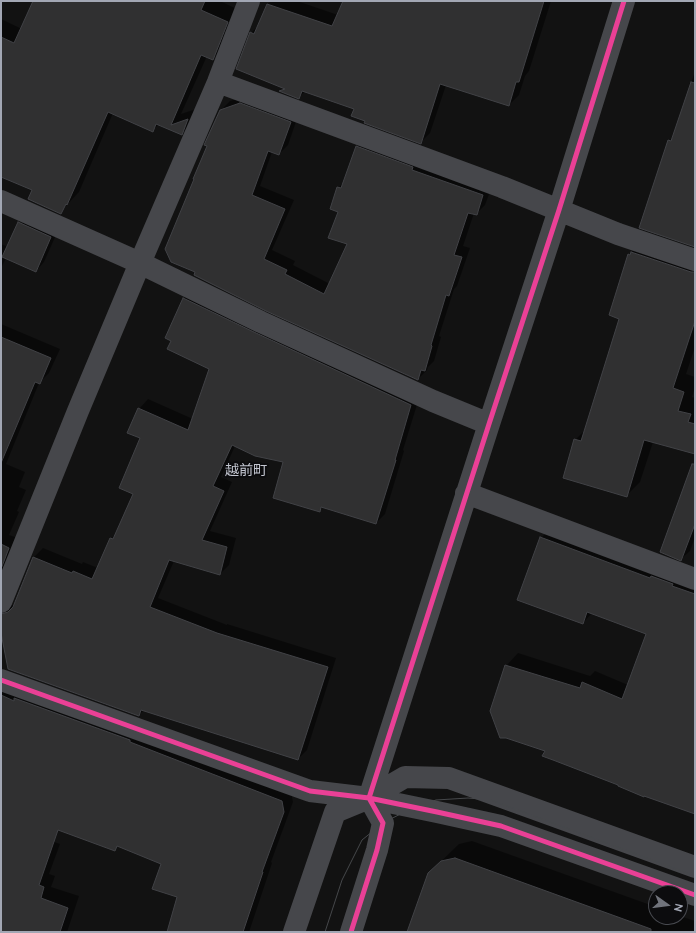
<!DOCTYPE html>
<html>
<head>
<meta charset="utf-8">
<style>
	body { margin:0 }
	#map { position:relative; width:696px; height:933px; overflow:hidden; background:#121212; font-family:Ubuntu,sans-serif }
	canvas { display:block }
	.frame { position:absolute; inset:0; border:2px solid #a2a7b4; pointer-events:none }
	.north { position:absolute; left:648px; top:885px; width:40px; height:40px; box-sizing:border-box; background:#0c0c0e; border:1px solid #484a50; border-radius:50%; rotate:104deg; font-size:11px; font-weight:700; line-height:16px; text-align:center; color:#a2a7b4 }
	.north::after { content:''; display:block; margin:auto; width:14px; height:18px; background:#70737b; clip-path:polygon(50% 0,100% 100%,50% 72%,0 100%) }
</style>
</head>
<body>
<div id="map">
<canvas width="696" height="933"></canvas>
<div class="frame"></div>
<div class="north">N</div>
</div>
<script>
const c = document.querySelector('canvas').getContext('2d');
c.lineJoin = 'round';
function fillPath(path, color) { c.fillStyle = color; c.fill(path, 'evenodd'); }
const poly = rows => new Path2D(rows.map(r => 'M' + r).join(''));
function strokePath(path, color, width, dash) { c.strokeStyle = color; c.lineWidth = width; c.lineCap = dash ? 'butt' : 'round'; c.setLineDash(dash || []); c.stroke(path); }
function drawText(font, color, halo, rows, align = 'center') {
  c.font = font + ' Ubuntu,"Noto Sans JP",sans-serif'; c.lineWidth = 4; c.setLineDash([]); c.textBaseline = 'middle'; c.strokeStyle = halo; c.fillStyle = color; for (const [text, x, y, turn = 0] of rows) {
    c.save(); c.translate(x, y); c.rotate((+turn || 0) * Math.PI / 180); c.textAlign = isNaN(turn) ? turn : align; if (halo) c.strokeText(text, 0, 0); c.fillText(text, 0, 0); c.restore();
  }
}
const shadow = poly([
	[34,1,220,1,239,10,225,46,213,58,207,56,181,114,199,108,193,122,181,134,159,124,153,130,113,113,79,192,63,209,33,189,1,176,1,19,22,29],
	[271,1,297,1,338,15,344,1,551,1,529,71,525,76,519,95,509,105,446,85,430,133,421,142,366,120,355,108,305,91,299,98,281,91,284,88,251,33,259,25,267,5],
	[695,71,695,246,669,141,674,136],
	[249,95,299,113,288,145,279,154,272,152,260,186,294,200,272,250,295,261,293,265,330,284,348,244,339,211,338,188,345,181,357,147,366,138,492,186,485,205,476,214,474,213,463,246,470,248,457,286,454,289,439,336,441,337,434,361,428,367,427,370,418,379,267,310,208,146,221,110,230,101],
	[24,222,56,235,44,262,36,271,6,258,1,268,1,244,8,247,15,230],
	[646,238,695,255,695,347,686,374,695,377,695,387,692,397,695,398,695,453,653,442,640,482,626,496,575,440,586,429,620,318,629,255],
	[193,289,420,395,403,450,404,451,385,514,376,523,323,507,320,510,284,461,235,446,221,477,232,482,210,531,236,538,229,565,220,574,174,561,158,598,227,625,227,624,336,658,307,750,298,759,144,710,139,715,1,627,1,611,7,605,14,605,33,558,43,548,82,564,83,562,98,568,111,539,117,533,134,493,141,438,139,409,148,399,193,419,211,368,172,341,184,298],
	[1,324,60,349,49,373,39,383,6,464,25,472,19,487,26,490,17,511,19,512,9,535,18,538,1,580],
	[695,469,695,537,690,551,681,559],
	[553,526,695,578,695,813,619,785,546,750,506,666,518,653,590,676,595,671,628,685,648,633,592,613,583,623,541,538],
	[1,683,291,792,293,802,271,862,272,863,249,932,168,932,178,896,162,863,1,775],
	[1,824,60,844,49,874,55,876,51,887,79,896,67,932,1,932],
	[472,841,656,907,656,917,680,917,680,916,695,921,695,932,408,932,429,873,459,844]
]);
const building = poly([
	[33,1,205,1,201,10,228,22,213,60,201,55,171,125,188,119,182,135,156,124,153,132,108,112,67,205,66,204,61,214,28,199,32,190,1,177,1,37,14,43,33,1],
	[343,1,544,1,519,82,516,82,509,106,440,84,421,144,364,123,365,121,351,116,354,109,302,91,299,99,279,91,285,89,236,69,250,32,254,34,267,4,332,26,343,1],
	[691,82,695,83,695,247,639,228,668,140,671,141,691,82],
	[240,103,291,122,279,155,268,151,252,195,285,209,264,259,287,270,285,274,324,294,347,244,328,238,338,212,330,209,337,187,341,188,356,146,413,167,412,170,483,195,477,215,468,213,454,255,462,257,449,296,446,295,431,345,432,346,425,371,421,370,418,380,266,311,194,275,195,272,171,262,165,249,194,179,193,179,207,146,204,145,220,110,240,103],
	[18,222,51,237,36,272,2,257,18,222],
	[631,252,691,272,695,272,695,321,673,388,684,392,678,411,691,414,688,422,695,424,695,454,644,440,627,497,563,478,574,439,581,441,619,319,609,315,628,254,630,255,631,252],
	[183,298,256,333,411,405,395,460,396,460,376,524,321,507,320,512,273,498,283,462,255,456,232,445,213,486,224,491,202,540,227,547,220,575,169,560,150,607,217,633,328,667,298,760,141,710,139,716,8,669,1,633,1,614,8,612,13,607,33,557,72,573,73,571,92,579,110,538,113,539,133,494,119,488,140,438,127,433,138,408,188,430,209,369,167,349,171,341,165,338,183,298],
	[1,337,51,358,40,384,35,382,1,463,1,337],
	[692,464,695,464,695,524,681,561,660,552,692,464],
	[540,537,650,578,651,576,673,584,672,586,695,594,695,814,644,796,644,797,618,786,618,785,553,760,542,756,545,751,506,738,500,738,490,711,505,665,580,688,582,682,622,699,646,634,587,612,583,624,517,600,540,537],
	[1,544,9,548,1,569,1,544],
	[1,695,14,701,14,698,130,740,130,742,282,801,284,812,262,872,263,872,243,932,167,932,177,897,152,889,161,864,117,846,115,851,58,830,39,885,44,887,41,898,68,908,60,932,1,932,1,695],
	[455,858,651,929,651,932,407,932,428,873,441,861,455,858]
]);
const minor = poly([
	[218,82,502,187,618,234,695,260],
	[1,201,140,263,261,322,433,401,489,424],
	[466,493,695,579],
	[1,602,78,411,140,263,218,82,249,1],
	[1,680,310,791,369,798,437,812,501,826,695,895],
	[294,932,335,812,369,798,405,777,449,778,695,867],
	[351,932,377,850,383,823,369,798,489,424,559,210,624,1]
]);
const tram = poly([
	[325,932,342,880,362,840,383,823,414,807,436,800,468,798,491,800,695,876]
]);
const cycleway = poly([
	[1,680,310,791,369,798,437,812,501,826,695,895],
	[351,932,377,850,383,823,369,798,489,424,559,210,624,1]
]);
const neighbourhoodNames = [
	["越前町",246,470]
];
fillPath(shadow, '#0007');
fillPath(building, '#303031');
strokePath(building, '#414246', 1);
strokePath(minor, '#46474b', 22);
strokePath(tram, '#46484b', 1);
strokePath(cycleway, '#ea4096', 5);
drawText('14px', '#c3c6d0', '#0c0c0e', neighbourhoodNames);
</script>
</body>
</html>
